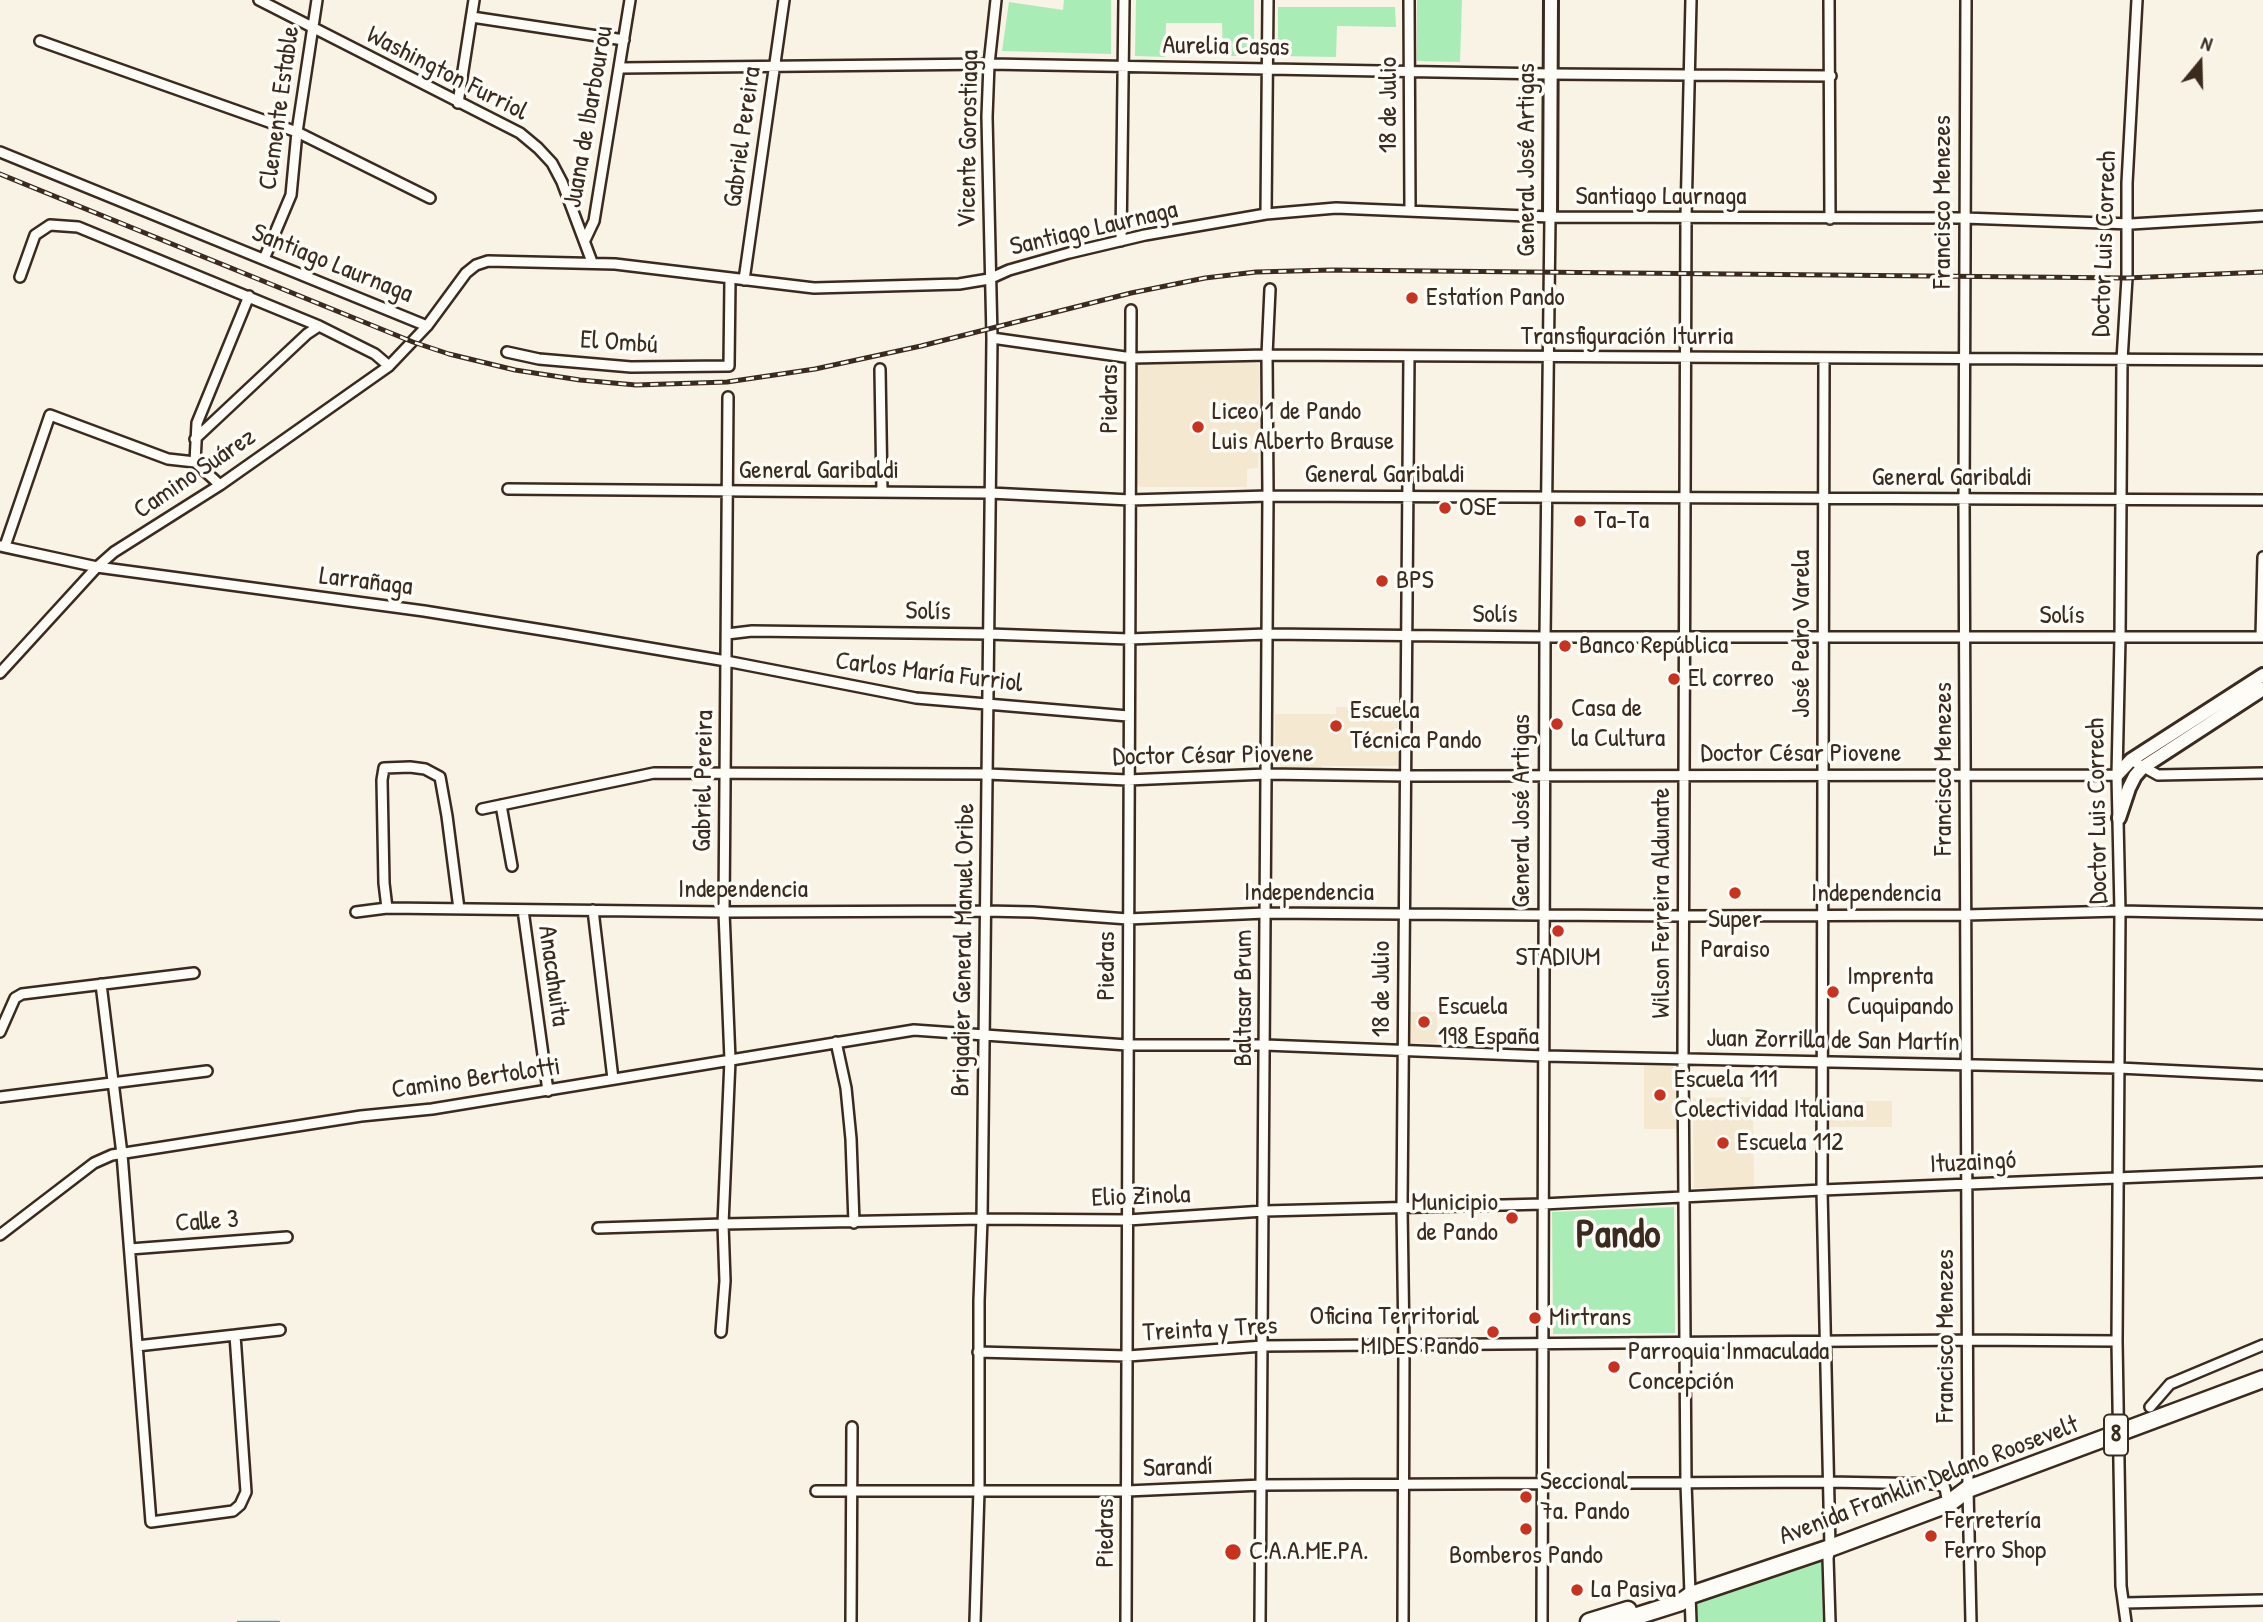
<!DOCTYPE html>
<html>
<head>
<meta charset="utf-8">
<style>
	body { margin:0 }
	#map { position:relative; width:2263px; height:1622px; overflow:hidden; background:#f9f3e5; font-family:"Patrick Hand",sans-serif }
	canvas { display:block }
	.north { position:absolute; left:2165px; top:28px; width:70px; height:70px; -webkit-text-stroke:5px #fdfcf7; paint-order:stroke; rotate:19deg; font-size:19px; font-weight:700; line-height:28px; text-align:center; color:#3b2a1e }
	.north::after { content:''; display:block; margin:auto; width:24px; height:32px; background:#3b2a1e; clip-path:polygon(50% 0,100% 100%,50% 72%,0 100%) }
</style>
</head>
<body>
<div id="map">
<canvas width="2263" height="1622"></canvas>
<div class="north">N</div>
</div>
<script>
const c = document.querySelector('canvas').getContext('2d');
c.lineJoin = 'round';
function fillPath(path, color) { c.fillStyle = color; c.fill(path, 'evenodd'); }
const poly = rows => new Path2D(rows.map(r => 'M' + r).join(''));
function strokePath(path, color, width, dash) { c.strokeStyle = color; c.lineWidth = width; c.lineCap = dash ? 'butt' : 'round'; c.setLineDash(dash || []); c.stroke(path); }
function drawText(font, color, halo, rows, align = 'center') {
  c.font = font + ' "Patrick Hand",sans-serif'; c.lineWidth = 7; c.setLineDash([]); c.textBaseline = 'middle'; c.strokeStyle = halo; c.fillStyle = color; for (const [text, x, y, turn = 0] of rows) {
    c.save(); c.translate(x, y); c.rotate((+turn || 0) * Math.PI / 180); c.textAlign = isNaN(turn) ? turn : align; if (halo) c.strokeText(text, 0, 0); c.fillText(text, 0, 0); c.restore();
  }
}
const built = poly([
	[1140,362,1256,362,1260,367,1258,468,1247,469,1247,487,1141,487,1136,483,1137,365],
	[1336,707,1398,708,1398,766,1322,766,1322,769,1280,768,1280,754,1275,754,1275,714,1336,714],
	[1411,1012,1437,1012,1437,1043,1410,1043],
	[1644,1066,1672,1066,1676,1069,1676,1129,1644,1129],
	[1753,1097,1754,1188,1694,1188,1693,1098],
	[1830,1101,1892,1101,1892,1127,1830,1127]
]);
const green = poly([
	[1064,0,1111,0,1111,54,1002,51,1009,2,1063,10],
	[1136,0,1254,0,1254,56,1223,56,1222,23,1166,23,1165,57,1135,56],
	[1417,0,1462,0,1460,62,1417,61],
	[1278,7,1395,7,1396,27,1337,26,1336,57,1278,56],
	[1674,1207,1675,1333,1553,1334,1552,1212],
	[1821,1554,1823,1622,1696,1622,1694,1597]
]);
const stream = poly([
	[238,1622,279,1622]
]);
const street = poly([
	[259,0,520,133,538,148,552,163,562,182,592,262],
	[1409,0,1410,209],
	[1829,0,1830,219],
	[1966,0,1964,499,1968,1489,1971,1622],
	[472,17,624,40],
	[40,41,297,132,430,198],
	[620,68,989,64,1549,74,1831,76],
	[458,103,474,0],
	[0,152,427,326],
	[1266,214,1268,0],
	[585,240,594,221,630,0],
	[1121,241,1124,0],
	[264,259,291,195,297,132,317,0],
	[20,277,35,235,50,225,78,227,319,326,375,354,389,366],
	[744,280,784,0],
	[992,338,1132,358,1267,355,2263,360],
	[507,352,539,359,631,367,729,366,730,279],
	[1824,359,1822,1190,1830,1548,1828,1558,1830,1622],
	[880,369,882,492],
	[195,439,307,334,319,326],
	[195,462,220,485],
	[508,489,990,493,1130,500,1268,496,2263,500],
	[0,546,97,567,424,611,561,633,726,661,916,698,1128,716],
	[5,546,50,415,168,459,195,462,197,423,249,296],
	[727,634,752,631,989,634,1129,639,1267,634,1545,637,2263,637],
	[2261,636,2263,557],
	[0,673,97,567,114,552,220,485,389,366,427,326,466,273,476,265,488,261,615,264,814,288,959,284,989,279,1009,270,1069,253,1145,235,1266,214,1336,208,1550,217,1964,218,2131,224,2263,216],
	[2131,760,2158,775,2263,773],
	[501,805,512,866],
	[482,809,654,773,987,774,1128,780,1266,774,1406,776,2117,775],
	[387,908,384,883,382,780,384,768,410,767,425,769,440,777,447,816,459,909],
	[523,910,548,1091],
	[593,910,613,1079],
	[356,912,387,908,724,912,985,911,1033,912,1128,919,1265,913,1683,916,1966,915,2120,911,2263,914],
	[101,984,122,1154,151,1522,233,1511,240,1505,246,1492,235,1335],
	[0,1032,15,998,22,994,194,973],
	[836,1042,846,1088,851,1139,854,1223],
	[0,1097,207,1071],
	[598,1228,723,1224,982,1219,1128,1220,1264,1211,1543,1204,1822,1190,2263,1172],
	[0,1235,94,1163,112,1155,361,1116,432,1109,914,1030,1127,1045,1265,1045,1544,1056,2119,1068,2263,1075],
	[130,1249,287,1237],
	[721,1332,725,1281,723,1224,730,1060,724,912,728,397],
	[137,1346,280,1330],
	[978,1352,1128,1356,1263,1346,1968,1340,2117,1341],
	[2150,1407,2170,1384,2263,1345],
	[816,1491,1127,1491,1262,1485,1828,1482,1938,1484,1945,1488,1948,1504],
	[2124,1603,2263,1600],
	[851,1622,852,1427],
	[975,1622,979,1490,979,1301,982,1219,992,338,987,117,989,64,996,0],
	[1126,1622,1131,310],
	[1260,1622,1268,496,1267,355,1270,289],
	[1403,1622,1404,1346,1402,1207,1409,356],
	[1542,1622,1545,637,1550,217],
	[1691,1622,1686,1483,1683,1059,1686,217,1691,0],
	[2126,1622,2121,1586,2117,1341,2120,911,2117,775,2120,637,2122,360,2127,278,2127,183,2137,0]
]);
const secondary = poly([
	[1550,217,1551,0],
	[2117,775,2131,760,2263,675],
	[2119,818,2129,788,2135,776,2142,768,2263,689]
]);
const highway = poly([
	[1589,1622,1628,1610],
	[1618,1622,1681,1602,1691,1595,1830,1548,1948,1504,1968,1489,2263,1379]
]);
const rail = poly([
	[0,174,413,342,449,354,515,370,580,380,636,385,727,382,815,369,921,346,1131,293,1205,278,1256,272,1332,270,2127,278,2263,272]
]);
const markers = [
	[1412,298,7,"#c8321e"],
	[1198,427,7,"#c8321e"],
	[1445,508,7,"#c8321e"],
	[1580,521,7,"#c8321e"],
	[1382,581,7,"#c8321e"],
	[1565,646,7,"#c8321e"],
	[1674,679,7,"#c8321e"],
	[1557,724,7,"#c8321e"],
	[1336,726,7,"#c8321e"],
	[1735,893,7,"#c8321e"],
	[1558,931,7,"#c8321e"],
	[1833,992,7,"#c8321e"],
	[1424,1022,7,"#c8321e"],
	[1660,1095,7,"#c8321e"],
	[1723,1143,7,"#c8321e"],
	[1512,1218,7,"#c8321e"],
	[1535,1318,7,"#c8321e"],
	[1493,1332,7,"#c8321e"],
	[1614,1367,7,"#c8321e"],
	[1526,1497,7,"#c8321e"],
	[1526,1529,7,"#c8321e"],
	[1931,1536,7,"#c8321e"],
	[1233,1552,9,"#c8321e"],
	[1577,1590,7,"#c8321e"]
];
const shields = [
	[2116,1435,24]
];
const shieldNames = [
	["8",2116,1435]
];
const streetNames = [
	["Aurelia Casas",1226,47,1],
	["Washington Furriol",447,74,27],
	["18 de Julio",1389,105,-90],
	["Clemente Estable",280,108,-82],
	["Juana de Ibarbourou",589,117,-80],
	["Gabriel Pereira",743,137,-82],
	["Vicente Gorostiaga",969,139,-89],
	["General José Artigas",1527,160,-90],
	["Santiago Laurnaga",1661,197],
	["Francisco Menezes",1943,202,-90],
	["Santiago Laurnaga",1094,229,-13],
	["Doctor Luis Correch",2105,244,-88],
	["Santiago Laurnaga",332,264,22],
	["Transfiguración Iturria",1627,337],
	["El Ombú",619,343,4],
	["Piedras",1110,399,-90],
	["General Garibaldi",819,471],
	["Camino Suárez",195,474,-34],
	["General Garibaldi",1385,475],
	["General Garibaldi",1952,478],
	["Larrañaga",366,582,7],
	["Solís",928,612,1],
	["Solís",1495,615],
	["Solís",2062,616],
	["José Pedro Varela",1802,634,-90],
	["Carlos María Furriol",929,673,7],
	["Doctor César Piovene",1801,754],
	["Doctor César Piovene",1213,756,-1],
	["Francisco Menezes",1944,769,-90],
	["Gabriel Pereira",704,781,-89],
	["General José Artigas",1522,811,-90],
	["Doctor Luis Correch",2098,811,-91],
	["Independencia",743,890],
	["Independencia",1309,893],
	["Independencia",1876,894],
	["Wilson Ferreira Aldunate",1662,903,-90],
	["Brigadier General Manuel Oribe",964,950,-89],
	["Piedras",1107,966,-90],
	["Anacahuita",553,976,82],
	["18 de Julio",1382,989,-90],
	["Baltasar Brum",1244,998,-90],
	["Juan Zorrilla de San Martín",1833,1041,1],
	["Camino Bertolotti",476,1079,-8],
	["Ituzaingó",1973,1163,-3],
	["Elio Zinola",1141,1197,-2],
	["Calle 3",207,1222,-4],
	["Treinta y Tres",1210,1330,-3],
	["Francisco Menezes",1946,1336,-90],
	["Sarandí",1178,1468,-2],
	["Avenida Franklin Delano Roosevelt",1929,1481,-21],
	["Piedras",1106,1533,-90]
];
const poiNames = [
	["Estatíon Pando",1426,298],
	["Liceo 1 de Pando",1212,412],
	["Luis Alberto Brause",1212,442],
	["OSE",1459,508],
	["Ta-Ta",1594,521],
	["BPS",1396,581],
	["Banco República",1579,646],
	["El correo",1688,679],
	["Casa de",1571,709],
	["la Cultura",1571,739],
	["Escuela",1350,711],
	["Técnica Pando",1350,741],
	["Super",1735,920,"center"],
	["Paraiso",1735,950,"center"],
	["STADIUM",1558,958,"center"],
	["Imprenta",1847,977],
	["Cuquipando",1847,1007],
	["Escuela",1438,1007],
	["198 España",1438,1037],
	["Escuela 111",1674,1080],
	["Colectividad Italiana",1674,1110],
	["Escuela 112",1737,1143],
	["Municipio",1498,1203,"right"],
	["de Pando",1498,1233,"right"],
	["Oficina Territorial",1479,1317,"right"],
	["MIDES Pando",1479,1347,"right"],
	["Mirtrans",1549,1318],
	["Parroquia Inmaculada",1628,1352],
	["Concepción",1628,1382],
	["Seccional",1540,1482],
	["7a. Pando",1540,1512],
	["Ferretería",1945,1521],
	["Ferro Shop",1945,1551],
	["C.A.A.ME.PA.",1249,1552],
	["Bomberos Pando",1526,1556,"center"],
	["La Pasiva",1591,1590]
];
const townNames = [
	["Pando",1618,1236]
];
fillPath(built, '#f4e8d0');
fillPath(green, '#aaecb6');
strokePath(stream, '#6f939e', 2.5);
strokePath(street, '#3b2a1e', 14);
strokePath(secondary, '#3b2a1e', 18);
strokePath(highway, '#3b2a1e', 21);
strokePath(street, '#fdfcf7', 9);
strokePath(secondary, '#fdfcf7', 12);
strokePath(highway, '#fdfcf7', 16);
strokePath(rail, '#3b2a1e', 5);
strokePath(rail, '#fdfcf7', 2.5, [8]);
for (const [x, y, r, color] of markers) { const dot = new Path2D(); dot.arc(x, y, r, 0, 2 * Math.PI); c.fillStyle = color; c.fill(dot); strokePath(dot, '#fdfcf7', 2.5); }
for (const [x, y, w] of shields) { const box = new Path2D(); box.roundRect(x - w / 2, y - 20.5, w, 41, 5); c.fillStyle = '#fdfcf7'; c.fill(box); strokePath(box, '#3b2a1e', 2); }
drawText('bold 24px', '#3b2a1e', null, shieldNames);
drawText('26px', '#3b2a1e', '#fdfcf7', streetNames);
drawText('26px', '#3b2a1e', '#fdfcf7', poiNames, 'left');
drawText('bold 40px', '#3b2a1e', '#fdfcf7', townNames);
</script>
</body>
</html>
